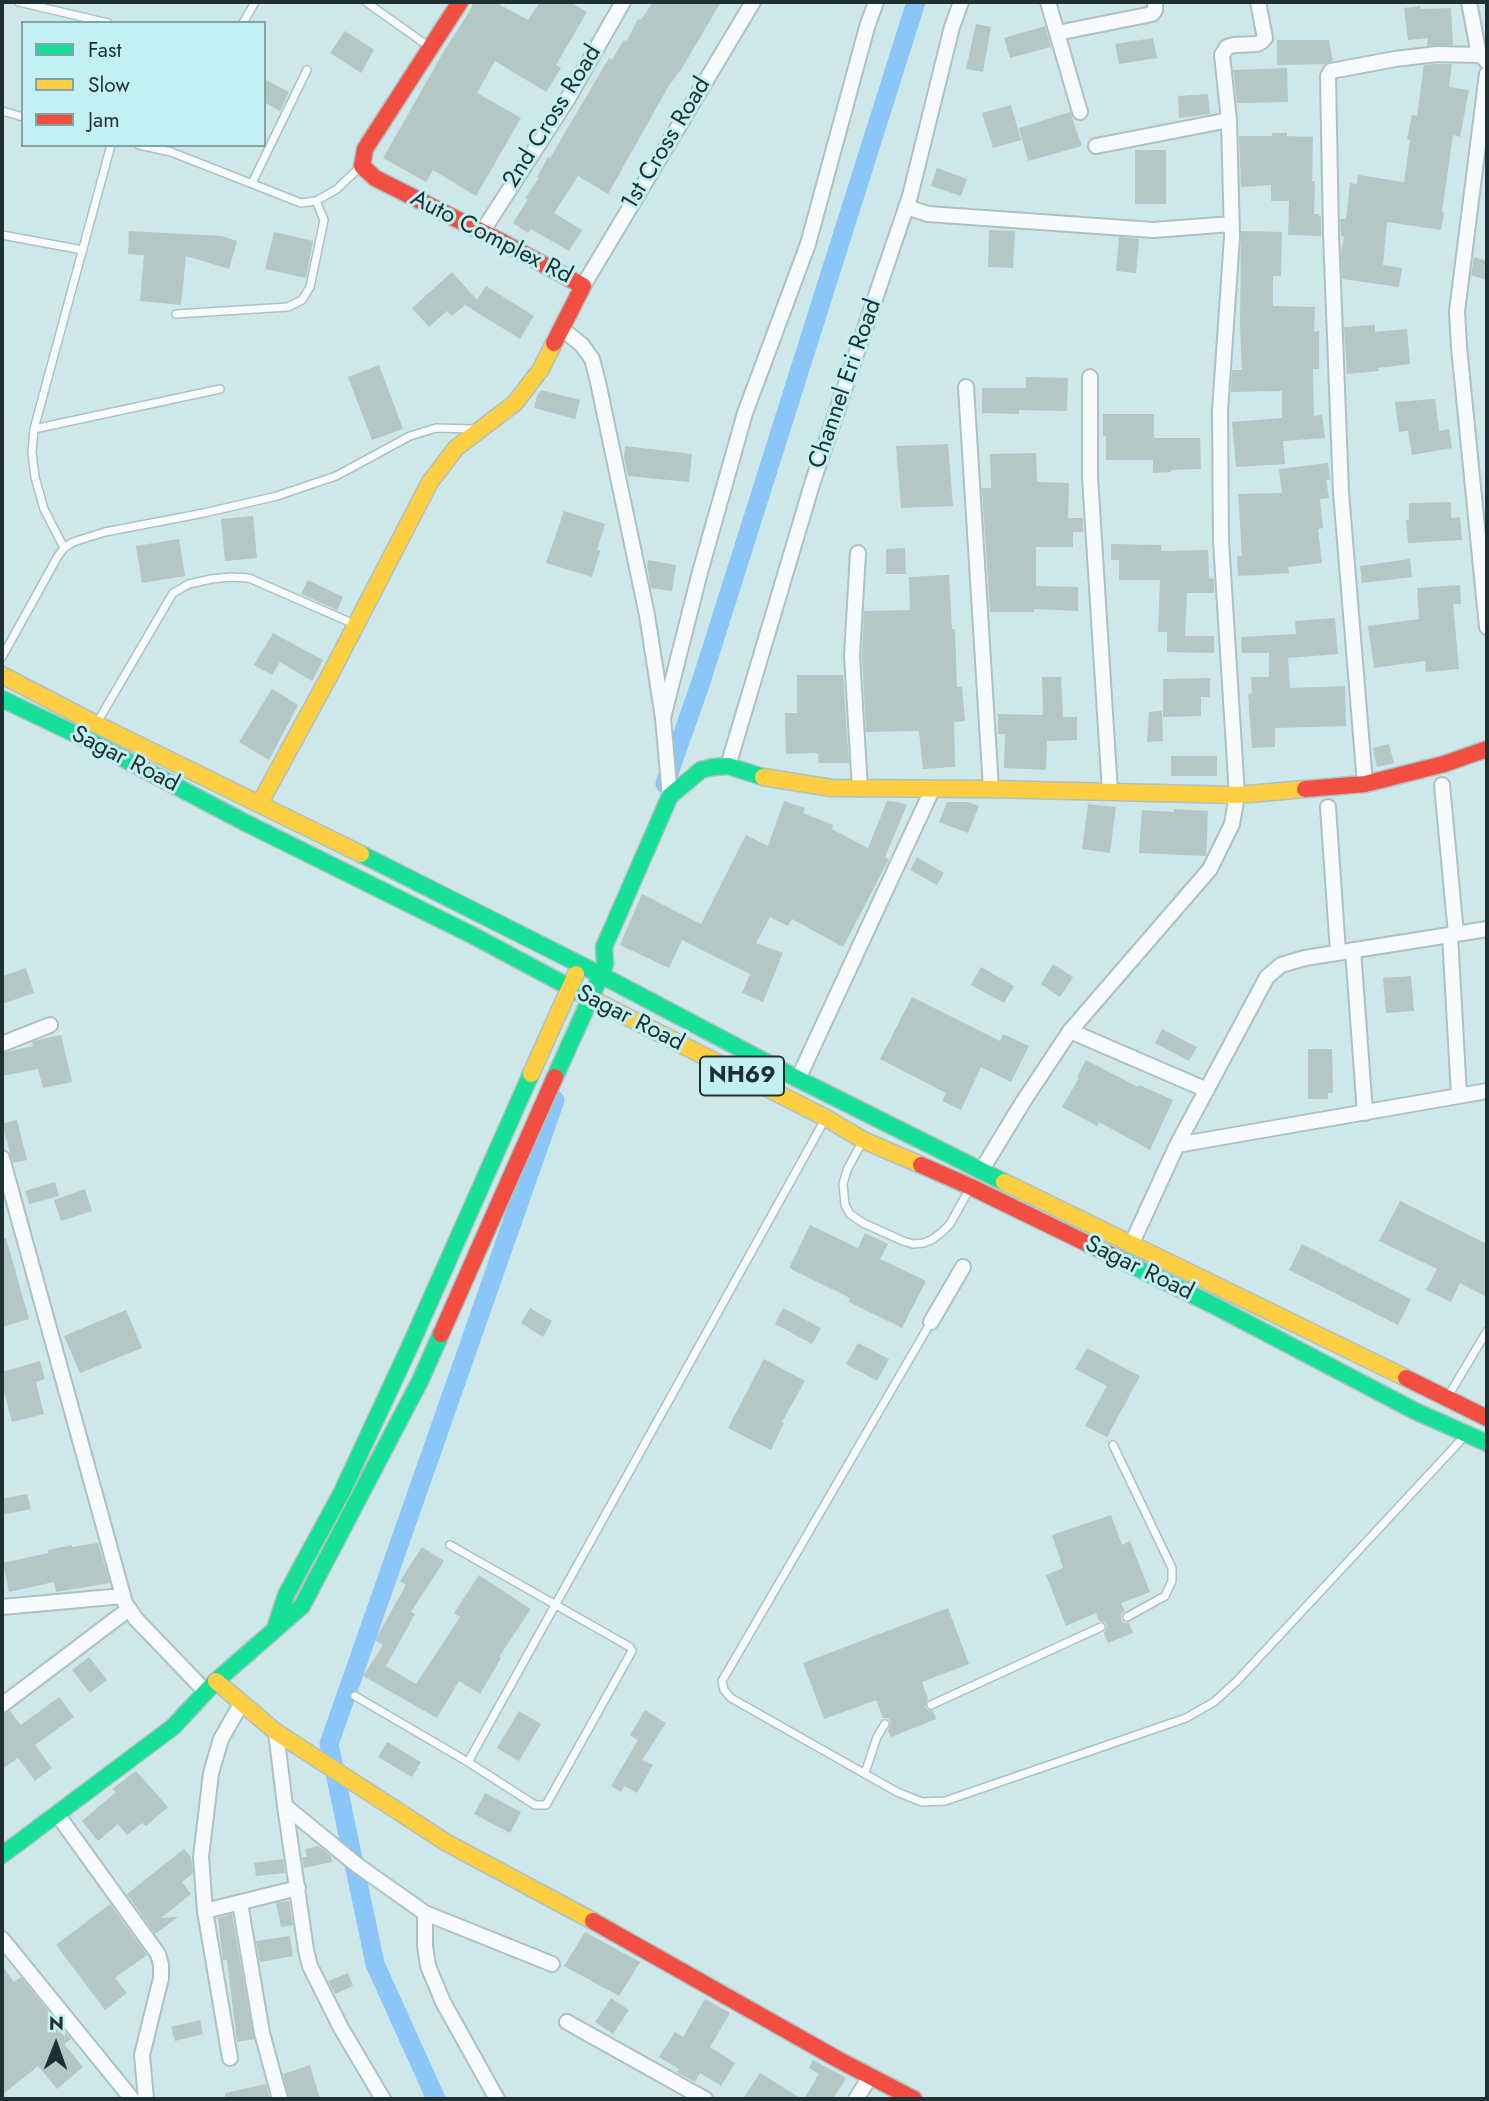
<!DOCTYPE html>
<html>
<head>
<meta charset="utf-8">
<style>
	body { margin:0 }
	#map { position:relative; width:1489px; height:2101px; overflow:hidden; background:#cee7e8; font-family:Jost,sans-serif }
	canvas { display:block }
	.frame { position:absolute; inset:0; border:4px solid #1e3031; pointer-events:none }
	.legend { position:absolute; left:21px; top:21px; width:245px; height:126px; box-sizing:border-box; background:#c3f1f3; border:2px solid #81a4a5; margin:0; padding:9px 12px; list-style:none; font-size:21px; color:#1e3031 }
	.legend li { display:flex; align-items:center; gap:14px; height:35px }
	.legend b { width:35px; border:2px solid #81a4a5 }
	.north { position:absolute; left:21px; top:2010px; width:70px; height:70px; -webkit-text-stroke:5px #c3f1f3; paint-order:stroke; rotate:1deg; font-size:19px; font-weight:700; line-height:28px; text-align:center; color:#1e3031 }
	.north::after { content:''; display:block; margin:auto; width:24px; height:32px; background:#1e3031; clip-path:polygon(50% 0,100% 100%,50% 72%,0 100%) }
</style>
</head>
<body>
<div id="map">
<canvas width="1489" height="2101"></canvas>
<div class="frame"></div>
<ul class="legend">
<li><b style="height:9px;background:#16e098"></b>Fast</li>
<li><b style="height:9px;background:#ffcf43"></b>Slow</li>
<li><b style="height:9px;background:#f24e42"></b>Jam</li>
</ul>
<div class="north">N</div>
</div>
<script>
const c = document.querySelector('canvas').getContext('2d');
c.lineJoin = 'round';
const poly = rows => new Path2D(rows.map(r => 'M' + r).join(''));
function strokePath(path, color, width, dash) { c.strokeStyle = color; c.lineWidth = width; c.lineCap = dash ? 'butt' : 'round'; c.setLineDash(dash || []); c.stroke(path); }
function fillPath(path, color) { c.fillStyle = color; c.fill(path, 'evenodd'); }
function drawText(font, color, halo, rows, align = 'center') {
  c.font = font + ' Jost,sans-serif'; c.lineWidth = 6; c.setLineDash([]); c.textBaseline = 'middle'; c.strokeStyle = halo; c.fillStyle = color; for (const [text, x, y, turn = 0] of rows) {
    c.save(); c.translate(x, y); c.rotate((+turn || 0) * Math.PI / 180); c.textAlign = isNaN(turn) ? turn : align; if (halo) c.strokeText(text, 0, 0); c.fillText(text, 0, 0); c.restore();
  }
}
const canal = poly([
	[665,784,701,682,916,2],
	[436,2099,375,1964,329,1744,555,1100]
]);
const building = poly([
	[473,2,495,2,528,20,540,2,570,2,587,12,556,65,561,68,546,92,495,61,477,93,521,118,476,196,433,170,426,182,383,158,444,51,471,9],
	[653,2,721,2,682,68,668,87,608,194,578,176,554,213,582,230,569,251,531,229,528,233,513,223,528,199,525,198,539,178,537,177,548,157,550,158,609,58,612,60,624,40,627,41,638,19,641,20],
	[1420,6,1421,9,1451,8,1453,45,1427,46,1428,38,1408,40,1404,8],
	[976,24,991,27,983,72,966,69],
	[1045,26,1051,47,1010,58,1004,38],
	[345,31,374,50,361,73,330,53],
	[1153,38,1157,58,1119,64,1115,44],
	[1277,40,1329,40,1333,61,1324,64,1277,65],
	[1437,64,1452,64,1449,87,1469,90,1460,137,1453,135,1442,212,1444,213,1441,230,1387,222,1383,265,1402,268,1399,287,1342,279,1341,253,1344,236,1341,236,1340,219,1346,219,1350,183,1357,184,1358,175,1404,182,1410,140,1407,139,1412,115,1417,116,1424,65],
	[1287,68,1288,102,1237,103,1233,70],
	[264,79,289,92,280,111,264,102],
	[1208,94,1210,114,1179,118,1178,96],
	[1011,105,1021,140,993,148,982,113],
	[1070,112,1082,146,1028,161,1019,128],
	[1272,133,1287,133,1287,136,1313,137,1312,181,1315,181,1314,214,1319,214,1319,216,1321,217,1321,236,1288,235,1289,201,1271,201,1271,185,1241,187,1239,136,1272,136],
	[1135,150,1166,150,1166,204,1135,204],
	[937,168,967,179,961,196,931,186],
	[989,230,1015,231,1013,268,988,267],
	[129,231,221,236,237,241,229,269,186,256,181,305,140,301,144,255,128,254],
	[1241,231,1282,232,1281,276,1273,276,1273,306,1315,307,1314,332,1319,331,1319,369,1313,369,1314,416,1322,415,1325,438,1283,441,1285,464,1236,467,1232,422,1282,418,1282,391,1231,392,1232,370,1242,370,1240,325],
	[274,232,313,241,306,278,265,269],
	[1119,237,1139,239,1136,273,1116,271],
	[1474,257,1487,261,1487,280,1471,275],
	[452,272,477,300,486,286,534,316,520,339,465,305,452,316,447,311,429,327,412,308],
	[1375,325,1375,332,1407,329,1410,364,1378,368,1379,371,1347,374,1344,327],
	[379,365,403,429,372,440,348,377],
	[1026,377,1068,378,1067,411,1019,410,1019,414,982,413,982,388,1026,388],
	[541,390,580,400,575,419,534,408,537,396],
	[1435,399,1439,431,1449,429,1452,448,1412,455,1408,431,1399,432,1395,402],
	[1103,414,1154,414,1154,438,1200,438,1201,469,1171,470,1171,472,1153,473,1153,460,1106,460,1106,436,1103,436],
	[948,444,953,506,901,508,896,446],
	[625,446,692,454,689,482,628,476,624,457],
	[1036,453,1037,482,1069,483,1068,518,1083,518,1083,532,1073,532,1073,547,1036,547,1036,586,1078,587,1078,611,1034,609,1034,612,990,612,982,490,982,488,991,488,990,454],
	[1328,463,1330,480,1326,480,1329,498,1320,499,1323,528,1318,529,1322,563,1288,567,1289,573,1238,576,1237,556,1242,556,1238,494,1282,493,1279,469],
	[1451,502,1451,518,1460,517,1462,540,1408,543,1406,520,1409,520,1409,503],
	[564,511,605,524,597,550,600,551,592,577,546,563],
	[253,516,257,558,225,561,221,519],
	[179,539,185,576,142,583,136,546],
	[1111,544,1161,545,1161,551,1208,550,1209,578,1214,579,1214,593,1187,593,1185,636,1214,636,1214,653,1167,652,1167,632,1158,632,1160,580,1119,580,1119,560,1111,560],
	[905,548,906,574,886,574,886,549],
	[1410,559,1412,577,1362,583,1360,566],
	[648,560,676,565,672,591,651,588,647,566],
	[949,575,952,629,955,629,957,687,962,687,965,721,954,722,955,767,923,769,919,731,866,732,862,656,864,611,910,610,909,577],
	[308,580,343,597,337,610,301,594],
	[1460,585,1461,604,1453,604,1459,669,1426,672,1425,661,1374,668,1368,626,1419,619,1417,588],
	[1335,618,1338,654,1288,658,1290,688,1345,686,1346,726,1275,728,1275,747,1252,748,1248,694,1252,693,1251,677,1269,677,1269,653,1242,653,1241,637,1296,634,1295,621],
	[273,633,323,660,312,681,280,662,272,675,254,665],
	[797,675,843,675,849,763,819,763,818,753,786,754,785,713,797,713],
	[1042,677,1061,677,1063,717,1077,717,1077,740,1047,741,1046,770,1004,768,1005,734,998,734,998,714,1043,715],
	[1210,678,1210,697,1201,697,1201,716,1163,717,1163,679],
	[272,689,298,705,269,760,239,742],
	[1162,711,1163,741,1147,742,1149,712],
	[1389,744,1394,763,1377,767,1373,748],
	[1171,756,1217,756,1217,776,1171,776],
	[784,801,805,808,803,813,833,825,832,829,868,848,887,801,899,802,907,805,885,857,889,859,843,947,792,919,788,926,770,917,756,943,783,953,763,1002,742,993,750,974,682,940,669,968,620,945,642,894,701,924,746,835,768,846],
	[947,802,968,802,979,806,968,833,939,822],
	[1088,804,1116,807,1110,853,1082,849],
	[1174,809,1208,811,1206,856,1139,853,1142,810,1174,812],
	[917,857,944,873,937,885,910,870],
	[1053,964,1073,977,1060,997,1041,984],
	[981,967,1014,986,1004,1003,971,985],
	[26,968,34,993,2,1004,2,976],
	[1411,976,1414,1011,1386,1013,1383,978],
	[912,997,1000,1041,1003,1034,1029,1046,1011,1082,981,1067,961,1110,942,1101,946,1093,880,1059],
	[1162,1029,1197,1047,1189,1061,1155,1043],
	[61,1035,72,1082,43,1088,38,1069,2,1076,2,1053,33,1046,32,1042,34,1041],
	[1308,1049,1332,1049,1333,1093,1328,1093,1328,1099,1308,1099],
	[1086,1060,1138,1087,1139,1085,1173,1100,1150,1150,1099,1122,1097,1126,1062,1107,1079,1078,1077,1077],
	[17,1120,27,1160,13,1163,2,1124],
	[55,1182,59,1196,29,1204,25,1191],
	[85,1189,92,1211,61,1221,54,1200],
	[1400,1201,1487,1244,1487,1297,1460,1283,1451,1302,1426,1290,1437,1269,1379,1241],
	[810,1225,858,1248,865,1233,888,1244,880,1259,926,1281,902,1328,849,1302,850,1298,789,1268],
	[6,1238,29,1319,2,1327,2,1239],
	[1302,1244,1411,1299,1398,1325,1289,1270],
	[530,1308,552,1321,543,1337,521,1323],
	[783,1308,821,1328,812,1344,775,1324],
	[126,1310,142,1348,80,1373,64,1336],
	[858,1343,889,1359,877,1381,846,1364],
	[1087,1348,1140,1376,1107,1437,1085,1426,1107,1386,1075,1369],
	[764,1359,805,1381,782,1422,784,1423,771,1450,728,1428],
	[40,1361,45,1379,36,1382,44,1414,12,1422,4,1391,2,1391,2,1372],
	[27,1494,31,1509,2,1515,2,1499],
	[1111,1515,1122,1545,1130,1541,1150,1592,1121,1603,1125,1611,1121,1614,1121,1619,1124,1623,1129,1623,1133,1633,1108,1643,1104,1633,1106,1630,1107,1625,1104,1622,1099,1621,1096,1613,1066,1626,1046,1575,1063,1568,1052,1535],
	[98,1543,110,1583,56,1592,54,1582,9,1592,3,1563,48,1553,48,1550,72,1545,72,1547],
	[422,1547,444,1561,411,1612,415,1614,386,1666,416,1684,460,1617,454,1613,479,1575,531,1609,499,1657,501,1658,480,1694,459,1681,437,1718,363,1676,383,1645,375,1640,406,1585,400,1581],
	[948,1608,969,1664,922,1682,928,1699,925,1707,928,1710,933,1711,936,1719,891,1737,888,1731,891,1722,888,1718,883,1718,876,1700,824,1719,803,1663],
	[89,1657,107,1680,90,1693,72,1670],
	[59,1697,74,1717,35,1745,52,1768,35,1781,18,1758,2,1769,2,1714,10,1711,21,1725],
	[645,1710,666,1723,642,1760,653,1765,637,1793,624,1786,621,1792,611,1786,638,1740,630,1735],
	[519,1711,541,1724,519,1761,497,1748],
	[387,1742,421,1762,412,1777,378,1757],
	[136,1771,168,1807,146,1826,142,1823,127,1835,118,1824,98,1841,82,1821,116,1792,112,1789],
	[485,1793,521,1812,510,1833,474,1814],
	[318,1846,331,1856,332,1862,304,1868,302,1857,307,1857,305,1849],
	[184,1849,191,1857,193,1873,182,1882,191,1894,161,1918,178,1917,155,1934,127,1894],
	[283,1859,285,1873,256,1876,254,1863],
	[289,1901,293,1925,281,1927,276,1903],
	[110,1904,147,1955,115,1978,127,1993,105,2010,56,1945],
	[232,1914,254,2039,237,2042,227,1960,223,1960,218,1918],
	[585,1932,640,1962,619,1996,564,1966],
	[290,1936,293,1956,260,1962,256,1941],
	[2,1965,14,1982,21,1977,71,2039,64,2044,83,2067,57,2089,38,2066,2,2095],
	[348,1973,353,1986,335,1994,328,1981],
	[611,1998,629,2010,613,2034,595,2022],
	[705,1999,730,2013,710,2047,735,2063,721,2086,700,2073,695,2082,677,2072,679,2069,659,2057,675,2032,683,2037],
	[200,2020,203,2034,175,2041,171,2027],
	[813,2060,846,2078,833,2099,804,2099,819,2074,809,2068],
	[310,2065,320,2099,289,2099,283,2074],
	[760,2073,802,2099,743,2099],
	[266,2084,270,2099,225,2099,225,2093]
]);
const lane = poly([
	[19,2,108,23],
	[366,2,428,46],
	[243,23,255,2],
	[2,111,23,117],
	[139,145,171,152,301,203,316,201,337,189,361,166],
	[252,183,307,70],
	[2,235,83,250],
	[176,314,288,307,302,300,310,287,324,220,316,201],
	[34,429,220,389],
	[64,548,44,509,35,477,32,452,34,429,111,145],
	[2,657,58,556,64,548,73,542,105,532,204,513,277,496,336,476,410,436,436,428,472,429],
	[98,721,173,593,189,584,211,579,231,577,249,578,354,624],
	[860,1146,847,1170,843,1184,845,1205,850,1214,863,1223,903,1241,913,1244,924,1243,933,1239,942,1232,950,1224,969,1190],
	[931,1322,722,1681,724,1690,731,1698,897,1792,922,1802,945,1801,1186,1718,1214,1702,1237,1681,1462,1439],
	[1450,1393,1487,1331],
	[1113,1445,1172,1568,1172,1581,1165,1596,1127,1617],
	[355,1696,468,1762,535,1805,546,1805,632,1651,630,1647,450,1545],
	[931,1705,1101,1627],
	[468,1762,823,1123],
	[865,1773,877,1737,885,1724]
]);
const street = poly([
	[1048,2,1080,112],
	[1469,2,1479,55],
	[1057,33,1152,14,1155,10,1155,2],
	[1487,74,1457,311,1459,347,1487,627],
	[1096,146,1229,120],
	[906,207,928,214,1153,230,1232,224],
	[482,232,567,100,623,2],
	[583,286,753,2],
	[562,329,582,345,592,359,598,382,647,615,663,718,670,796],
	[1090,377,1090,477,1110,792],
	[966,387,991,789],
	[858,553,852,656,860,789],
	[663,718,700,572,745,413,808,244,867,27,876,2],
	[728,766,813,481,910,196,952,27,961,2],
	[1365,784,1341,492,1331,233,1328,76,1331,71,1395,59,1437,54,1479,55,1484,58,1487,62],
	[1442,785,1456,934],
	[1328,807,1338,952],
	[1450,935,1459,1096],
	[1353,950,1365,1113],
	[1070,1031,1207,1090],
	[2,1044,50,1025],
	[798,1079,932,790],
	[1177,1145,1487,1091],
	[2,1158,125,1603,136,1619,206,1692],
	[981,1171,1023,1102,1070,1031,1210,869,1232,824,1237,795,1221,541,1220,411,1232,237,1229,120,1222,55,1227,47,1234,45,1257,44,1261,42,1265,38,1258,2],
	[1132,1243,1177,1145,1267,977,1281,965,1305,958,1487,929],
	[931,1322,963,1267],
	[2,1607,123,1596],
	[2,1705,129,1609],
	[276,1732,285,1806,306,1950,310,1966,341,2028,383,2099],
	[285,1806,357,1865,425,1913,552,1964],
	[57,1814,158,1954,161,1965,161,1978,142,2055,146,2099],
	[240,1903,262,2033,280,2099],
	[205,1911,298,1888],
	[425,1913,425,1946,428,1966,443,2002,497,2099],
	[2,1939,132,2099],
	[567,2022,705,2099],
	[230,2058,205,1911,201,1857,211,1773,221,1739,241,1704],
	[856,2099,870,2077]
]);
const fast = poly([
	[2,699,90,741,244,822,472,935,586,996],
	[361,854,601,975,798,1079,1004,1182],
	[555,1077,601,975,605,964,604,947,670,796,701,770,713,767,728,766,763,777],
	[1119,1259,1213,1305,1415,1411,1487,1443],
	[275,1629,286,1595,342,1492,410,1346,531,1074],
	[2,1855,173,1727,216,1681,302,1606,420,1381,441,1334]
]);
const slow = poly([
	[2,675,96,724,361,854],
	[763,777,832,788,991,789,1237,795,1305,789],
	[260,803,332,671,430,482,456,448,515,403,541,369,554,343],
	[586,996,826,1118,863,1140,921,1165],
	[531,1074,576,974],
	[1004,1182,1406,1378],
	[216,1681,276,1732,447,1843,593,1921]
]);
const jam = poly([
	[460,2,365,149,362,166,375,178,504,243,583,286,554,343],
	[1305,789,1365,784,1444,764,1487,749],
	[921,1165,971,1187,1119,1259],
	[441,1334,555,1077],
	[1406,1378,1487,1418],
	[593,1921,839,2060,914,2099]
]);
const shields = [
	[742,1076,84]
];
const shieldNames = [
	["NH69",742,1076]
];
const streetNames = [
	["2nd Cross Road",553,117,-58],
	["1st Cross Road",667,144,-59],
	["Auto Complex Rd",491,238,27],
	["Channel Eri Road",846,384,-71],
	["Sagar Road",125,760,27],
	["Sagar Road",630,1019,27],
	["Sagar Road",1139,1269,26]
];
strokePath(canal, '#8ac7f8', 19);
fillPath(building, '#b4c7c5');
strokePath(lane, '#aec1c2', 10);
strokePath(street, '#aec1c2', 18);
strokePath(fast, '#aec1c2', 19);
strokePath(slow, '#aec1c2', 19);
strokePath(jam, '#aec1c2', 19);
strokePath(lane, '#f8fbfc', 7);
strokePath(street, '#f8fbfc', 14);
strokePath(fast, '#16e098', 16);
strokePath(slow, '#ffcf43', 16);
strokePath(jam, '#f24e42', 16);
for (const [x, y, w] of shields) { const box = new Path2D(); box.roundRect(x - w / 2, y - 19.5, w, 39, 5); c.fillStyle = '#c3f1f3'; c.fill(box); strokePath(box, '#1e3031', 2); }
drawText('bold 23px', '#1e3031', null, shieldNames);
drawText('24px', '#1e3031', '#c3f1f3', streetNames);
</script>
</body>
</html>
